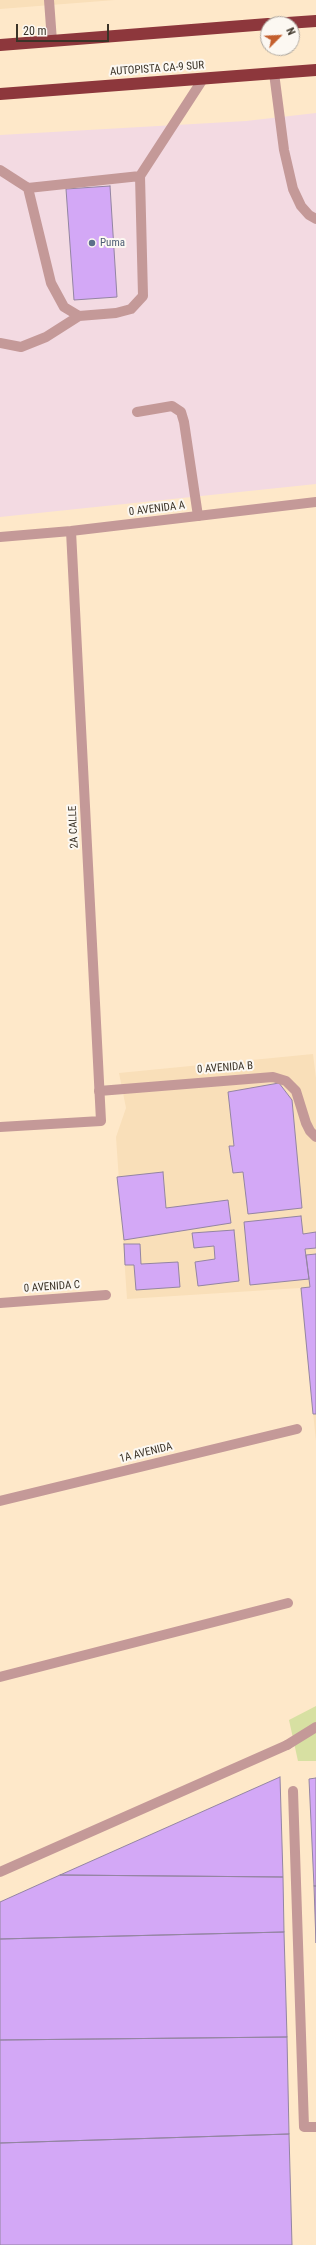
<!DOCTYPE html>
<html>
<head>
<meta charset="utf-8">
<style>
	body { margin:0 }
	#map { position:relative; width:316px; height:2245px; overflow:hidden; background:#fee8c9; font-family:"Roboto Condensed",sans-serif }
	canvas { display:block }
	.north { position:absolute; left:260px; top:16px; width:40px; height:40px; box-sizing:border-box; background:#fcf8f2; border:1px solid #afa9a1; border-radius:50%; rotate:66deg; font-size:11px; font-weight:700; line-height:16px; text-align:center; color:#3b3327 }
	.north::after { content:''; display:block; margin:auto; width:14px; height:18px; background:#c45f2d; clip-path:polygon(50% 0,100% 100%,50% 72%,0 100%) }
	.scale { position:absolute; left:16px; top:24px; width:93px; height:18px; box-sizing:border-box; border:2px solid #3b3327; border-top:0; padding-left:5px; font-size:12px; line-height:14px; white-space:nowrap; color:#3b3327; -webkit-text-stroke:3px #fcf8f2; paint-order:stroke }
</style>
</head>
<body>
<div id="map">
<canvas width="316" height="2245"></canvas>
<div class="north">N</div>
<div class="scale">20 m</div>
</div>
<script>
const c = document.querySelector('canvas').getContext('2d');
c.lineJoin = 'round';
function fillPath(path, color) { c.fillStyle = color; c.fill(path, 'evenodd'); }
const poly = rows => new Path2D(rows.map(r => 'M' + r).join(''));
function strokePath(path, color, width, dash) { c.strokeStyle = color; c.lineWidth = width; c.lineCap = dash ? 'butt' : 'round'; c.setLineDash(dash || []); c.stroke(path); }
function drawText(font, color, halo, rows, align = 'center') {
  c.font = font + ' "Roboto Condensed",sans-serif'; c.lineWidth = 4; c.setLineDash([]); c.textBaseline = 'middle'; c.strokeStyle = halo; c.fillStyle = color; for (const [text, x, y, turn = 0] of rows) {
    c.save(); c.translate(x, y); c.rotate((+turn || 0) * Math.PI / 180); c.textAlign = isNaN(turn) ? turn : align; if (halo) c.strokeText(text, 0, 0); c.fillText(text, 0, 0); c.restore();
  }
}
const commercial = poly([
	[316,113,316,484,0,517,0,135,246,121]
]);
const built = poly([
	[0,0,115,0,0,9],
	[313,1054,316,1078,316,1441,300,1288,127,1299,116,1137,126,1108,119,1073]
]);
const green = poly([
	[316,1706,316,1761,298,1761,289,1720]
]);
const building = poly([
	[110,186,117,297,74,300,66,189,110,186],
	[279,1083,292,1100,302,1208,248,1214,243,1172,233,1173,229,1146,234,1146,228,1092,279,1083],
	[163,1172,166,1208,228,1200,231,1223,124,1240,117,1177,163,1172],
	[301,1216,303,1234,316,1232,316,1248,305,1249,309,1279,250,1285,244,1222,301,1216],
	[234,1230,239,1281,198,1286,195,1262,215,1259,214,1246,194,1248,192,1233,234,1230],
	[124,1244,140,1244,141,1264,178,1262,180,1287,136,1290,134,1265,125,1265,124,1244],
	[316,1254,316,1414,313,1414,301,1288,310,1287,306,1255,316,1254],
	[280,1777,283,1877,60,1875,280,1777],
	[316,1778,316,1886,314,1886,309,1779,316,1778],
	[60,1875,283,1877,284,1932,0,1939,0,1902,60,1875],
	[314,1886,316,1886,316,1943,314,1886],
	[284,1932,287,2037,0,2040,0,1939,284,1932],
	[287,2037,289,2134,0,2143,0,2040,287,2037],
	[289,2134,292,2245,0,2245,0,2143,289,2134]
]);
const lane = poly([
	[49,0,52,41],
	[274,73,284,150,293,189,301,206,309,215,316,219],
	[0,170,28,188,140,176],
	[28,188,51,283,64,307,79,316,116,313,131,309,143,296,140,176,203,79],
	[0,343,21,347,46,337,79,316],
	[137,412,172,406,181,412,184,422,198,516],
	[99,1091,273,1077,286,1081,296,1091,306,1123,310,1131,316,1137],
	[287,1745,316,1727],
	[293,1791,304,2127,316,2127]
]);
const street = poly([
	[0,537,71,531,316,502],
	[0,1127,101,1121,71,531],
	[0,1303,106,1295],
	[0,1501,297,1429],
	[0,1677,288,1603],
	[0,1872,287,1745]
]);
const highway = poly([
	[273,24,316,21],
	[0,45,268,24],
	[0,94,316,70]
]);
const markers = [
	[92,243,4,"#5c6f8a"]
];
const streetNames = [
	["AUTOPISTA CA-9 SUR",157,69,-4],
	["0 AVENIDA A",157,509,-7],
	["2A CALLE",74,827,-93],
	["0 AVENIDA B",225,1068,-4],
	["0 AVENIDA C",52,1287,-4],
	["1A AVENIDA",146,1453,-14]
];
const serviceNames = [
	["Puma",100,243]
];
fillPath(commercial, '#f3dae2');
fillPath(built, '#f9dfb9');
fillPath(green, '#d7e0a2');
fillPath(building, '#d3a8f6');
strokePath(building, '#9485a2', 1);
strokePath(lane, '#c49998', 10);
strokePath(street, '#c49998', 10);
strokePath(highway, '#8d373c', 12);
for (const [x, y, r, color] of markers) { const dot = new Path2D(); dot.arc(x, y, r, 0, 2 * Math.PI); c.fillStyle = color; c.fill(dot); strokePath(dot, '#fcf8f2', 1.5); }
drawText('11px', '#3b3327', '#fcf8f2', streetNames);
drawText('11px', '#4e5e75', '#fcf8f2', serviceNames, 'left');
</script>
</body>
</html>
